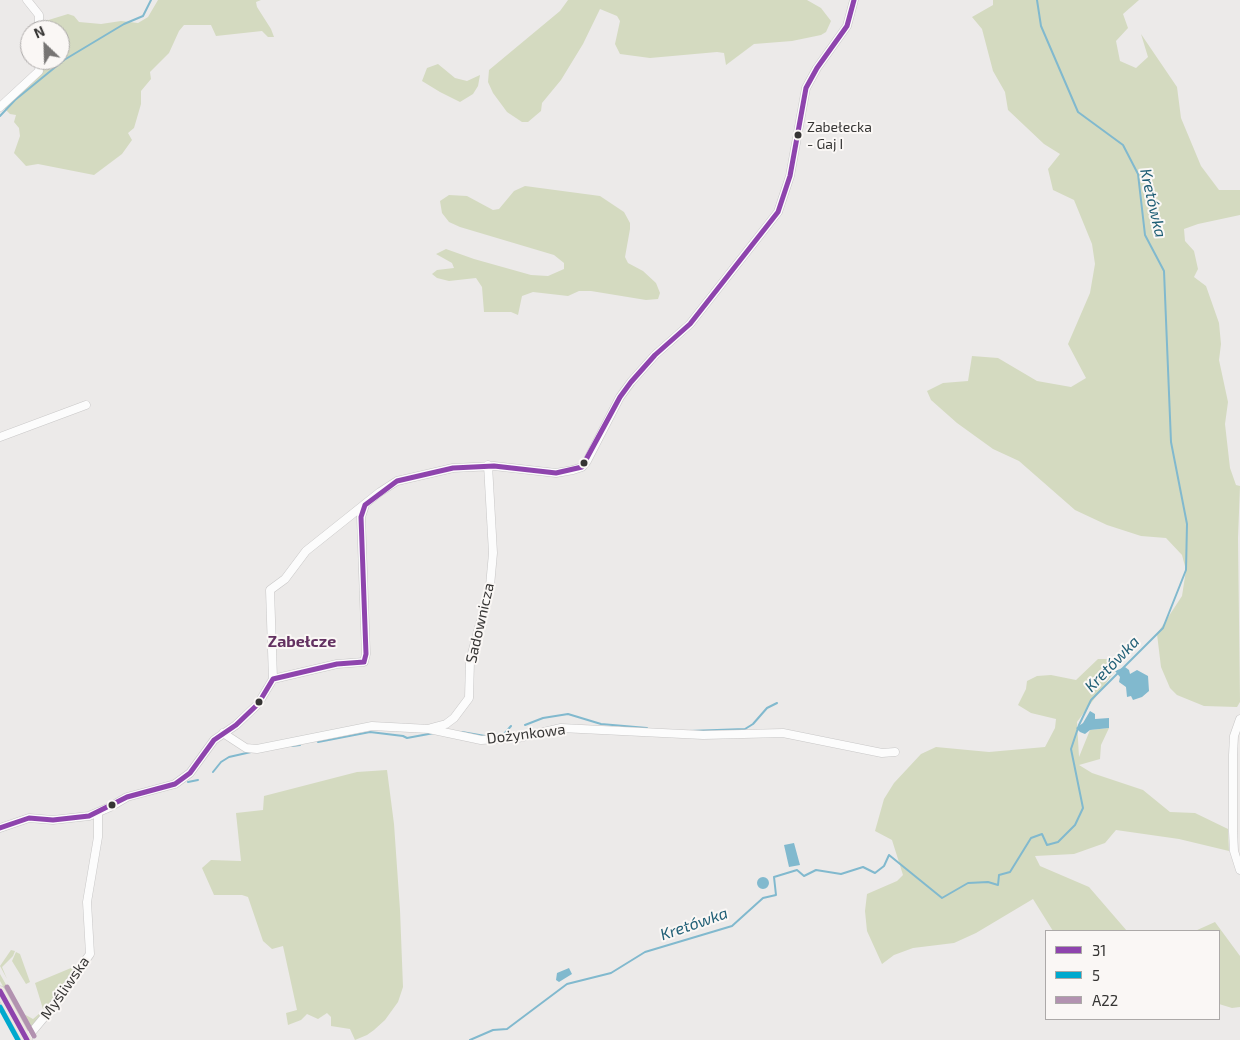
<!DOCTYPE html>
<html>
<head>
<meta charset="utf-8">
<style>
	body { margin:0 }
	#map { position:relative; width:1240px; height:1040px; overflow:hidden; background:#eceae9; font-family:"Exo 2",sans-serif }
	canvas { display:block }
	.legend { position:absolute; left:1045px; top:930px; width:175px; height:90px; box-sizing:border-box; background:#faf7f5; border:1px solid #aca9a8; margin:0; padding:6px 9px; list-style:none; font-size:15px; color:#363534 }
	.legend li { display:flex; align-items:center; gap:10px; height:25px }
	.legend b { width:25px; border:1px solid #aca9a8 }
	.north { position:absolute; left:20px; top:20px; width:50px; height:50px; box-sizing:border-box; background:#faf7f5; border:1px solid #aca9a8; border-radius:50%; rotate:336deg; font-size:14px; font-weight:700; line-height:20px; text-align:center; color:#363534 }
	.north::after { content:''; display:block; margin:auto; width:18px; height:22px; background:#767473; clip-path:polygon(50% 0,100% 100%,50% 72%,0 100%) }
</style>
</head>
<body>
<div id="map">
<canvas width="1240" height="1040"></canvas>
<ul class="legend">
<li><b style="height:6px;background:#8e44ad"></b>31</li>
<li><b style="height:6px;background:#00a9ce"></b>5</li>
<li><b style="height:6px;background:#b292b0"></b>A22</li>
</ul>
<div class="north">N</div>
</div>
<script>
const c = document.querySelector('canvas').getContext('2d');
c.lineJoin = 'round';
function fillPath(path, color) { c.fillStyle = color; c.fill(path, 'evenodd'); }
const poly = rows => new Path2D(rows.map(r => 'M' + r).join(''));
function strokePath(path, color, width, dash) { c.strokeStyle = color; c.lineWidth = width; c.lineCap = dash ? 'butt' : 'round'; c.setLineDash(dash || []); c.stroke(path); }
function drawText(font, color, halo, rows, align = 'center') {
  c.font = font + ' "Exo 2",sans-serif'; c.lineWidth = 4; c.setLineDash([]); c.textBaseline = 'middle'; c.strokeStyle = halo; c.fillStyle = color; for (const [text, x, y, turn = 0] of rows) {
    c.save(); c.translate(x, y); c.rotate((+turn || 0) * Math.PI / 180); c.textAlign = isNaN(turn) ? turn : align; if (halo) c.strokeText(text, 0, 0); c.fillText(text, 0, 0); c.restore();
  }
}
const green = poly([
	[158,0,261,0,256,2,257,7,271,29,274,37,268,37,262,31,216,36,211,25,184,25,179,31,169,53,150,72,151,79,141,91,141,104,134,128,128,133,132,140,122,154,94,175,38,164,26,166,14,153,20,136,19,128,14,122,16,115,10,114,4,108,37,78,44,67,44,60,60,60,60,30,44,30,42,22,68,14,74,16,79,22,101,24,121,21,138,23,148,17],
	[568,0,807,0,821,8,831,21,826,32,821,35,792,41,754,44,726,65,724,53,717,52,650,58,620,54,615,44,620,21,617,16,600,9,583,44,561,80,542,103,541,111,528,122,522,122,507,112,493,93,488,82,489,70,560,11],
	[993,0,1139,0,1123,14,1128,28,1116,41,1120,61,1136,68,1148,57,1141,34,1177,87,1181,118,1201,166,1219,190,1240,190,1240,215,1198,224,1184,229,1185,241,1194,251,1198,269,1194,277,1206,286,1219,323,1221,344,1219,360,1228,402,1225,424,1230,468,1236,485,1240,486,1238,538,1240,702,1237,707,1204,706,1177,695,1170,688,1161,667,1157,634,1182,596,1186,570,1182,555,1166,538,1141,536,1107,525,1075,510,1019,461,993,449,957,423,931,400,927,391,943,383,968,381,972,356,998,358,1037,381,1071,387,1086,378,1068,344,1090,293,1095,264,1092,244,1074,200,1053,190,1048,169,1060,154,1044,144,1008,110,1005,92,993,71,982,29,972,17,993,5],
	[438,64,455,78,467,81,480,75,478,86,473,94,460,102,440,92,422,81,427,68],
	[525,186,600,196,624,212,630,223,630,229,625,257,628,263,643,271,656,283,660,293,658,299,646,300,591,291,579,291,568,296,533,292,522,296,518,315,511,312,484,312,482,287,476,278,449,281,437,278,432,274,437,270,454,268,452,263,436,254,446,249,474,259,531,275,548,276,564,269,564,263,554,255,460,227,449,222,442,213,440,201,449,195,467,196,493,210,499,209,514,191],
	[1098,659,1107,659,1115,671,1077,722,1079,757,1090,730,1109,728,1101,745,1100,759,1079,765,1092,773,1143,790,1170,812,1195,813,1228,829,1229,851,1179,839,1116,830,1105,843,1074,854,1035,856,1040,866,1089,887,1127,931,1053,931,1033,899,976,933,954,943,913,948,894,955,882,964,867,931,865,911,867,894,897,881,903,875,892,840,875,831,884,799,894,783,921,754,936,747,989,752,1045,747,1055,728,1056,719,1031,713,1018,705,1026,689,1027,681,1037,676,1051,675,1076,680],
	[387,770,394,824,400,910,403,987,398,1002,385,1020,374,1030,367,1035,355,1040,350,1029,331,1026,331,1017,327,1013,318,1019,307,1014,301,1020,288,1025,286,1013,297,1010,283,946,272,949,263,941,248,897,242,895,214,895,202,868,211,860,241,861,236,813,263,810,264,796,357,772],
	[1215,922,1240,956,1240,1007,1232,1008,1219,1004,1219,931,1195,931],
	[11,950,15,951,13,956,2,967,7,979,0,966],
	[16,952,20,954,30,982,26,984,12,961],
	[71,968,75,970,47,1008,43,1009,35,983],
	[0,974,22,1013,33,1019,40,1013,41,1015,28,1031,0,981]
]);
const water = poly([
	[1125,667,1129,670,1130,674,1137,670,1148,676,1149,691,1142,697,1133,700,1131,696,1127,697,1126,687,1119,682,1120,677,1115,671],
	[1090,711,1095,714,1095,719,1109,718,1109,728,1090,730,1085,734,1080,732,1076,728,1083,723],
	[794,843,800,865,789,867,784,845],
	'757 883a6 6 0 1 1 12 0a6 6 0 1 1-12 0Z',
	[569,968,572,974,559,982,556,980,557,973]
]);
const stream = poly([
	[0,116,15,100,64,60,124,24,143,16,151,0],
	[525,725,543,718,568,714,601,724,647,728],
	[689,731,745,729,753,724,767,708,777,703],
	[462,732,485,736,504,734,511,726],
	[318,742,370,732,403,736,407,738,434,733],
	[292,746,300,745],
	[213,772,221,762,229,757,251,752],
	[188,782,198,780],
	[470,1040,493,1030,507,1029,567,984,611,973,645,952,732,926,763,898,776,895,774,877,797,870,804,876,816,870,841,874,863,867,875,873,884,866,889,855,942,898,968,883,988,882,998,885,999,875,1010,872,1031,838,1042,834,1047,845,1058,842,1075,825,1083,808,1071,749,1079,725,1091,700,1163,628,1186,570,1187,524,1171,442,1164,271,1145,235,1138,174,1123,145,1078,112,1041,26,1037,0]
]);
const minor = poly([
	[27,0,39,15,39,30],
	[0,107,39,71,40,60],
	[0,437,86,405],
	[273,679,270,590,285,579,306,551,380,492,397,481,453,468,494,466,556,473,573,470,582,467,587,461,620,397,631,382,655,355,690,324,778,212,790,176,806,88,817,68,847,26,854,0],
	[1240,719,1234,736,1233,755,1233,831,1234,851,1240,870],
	[431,728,446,724,454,718,469,698,470,661,490,586,493,553,488,465],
	[223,733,246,748,257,749,372,726,429,729,481,740,518,738,561,728,703,735,783,733,882,753,895,752],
	[0,828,29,818,53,820,89,816,110,807,127,797,175,784,190,773,214,740,236,725,258,704,273,679,337,664,364,662,366,654,361,517,365,505],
	[26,1039,46,1015,90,954,87,902,98,837,98,812]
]);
const major = poly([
	[0,991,27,1040]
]);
const bus1 = poly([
	[364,662,366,654,361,517,365,505,397,481,453,468,494,466,556,473,582,467,620,397,631,382,655,355,690,324,778,212,790,176,806,88,817,68,847,26,854,0],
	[0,828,29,818,53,820,89,816,127,797,175,784,190,773,214,740,236,725,258,704,273,679,337,664,364,662],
	[0,991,27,1040]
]);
const bus2 = poly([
	[0,1007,18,1040]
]);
const bus3 = poly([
	[7,987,34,1036]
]);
const markers = [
	[798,135,4.5,"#363534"],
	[584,463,4.5,"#363534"],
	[259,702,4.5,"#363534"],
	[112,805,4.5,"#363534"]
];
const busNames = [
	["Zabełecka",807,127],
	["- Gaj I",807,144]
];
const streetNames = [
	["Sadownicza",480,623,-77],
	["Dożynkowa",526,734,-7],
	["Myśliwska",65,988,-55]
];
const waterNames = [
	["Kretówka",1153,203,77],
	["Kretówka",1112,664,-46],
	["Kretówka",694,924,-19]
];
const neighbourhoodNames = [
	["Zabełcze",302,642]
];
fillPath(green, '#d4dac0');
fillPath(water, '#81b9ce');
strokePath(stream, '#81b9ce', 2);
strokePath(minor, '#c8c7c7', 9);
strokePath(major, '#c8c8c7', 11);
strokePath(minor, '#fcfcfc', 8);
strokePath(major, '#eee7e2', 10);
strokePath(bus1, '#8e44ad', 5);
strokePath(bus2, '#00a9ce', 5);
strokePath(bus3, '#b292b0', 5);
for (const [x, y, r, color] of markers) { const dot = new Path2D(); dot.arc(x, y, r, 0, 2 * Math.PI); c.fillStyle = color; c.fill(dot); strokePath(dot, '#faf7f5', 2); }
drawText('14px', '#363534', '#faf7f5', busNames, 'left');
drawText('15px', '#363534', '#faf7f5', streetNames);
drawText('italic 16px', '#205f76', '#faf7f5', waterNames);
drawText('bold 16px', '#633161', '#faf7f5', neighbourhoodNames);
</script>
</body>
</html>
